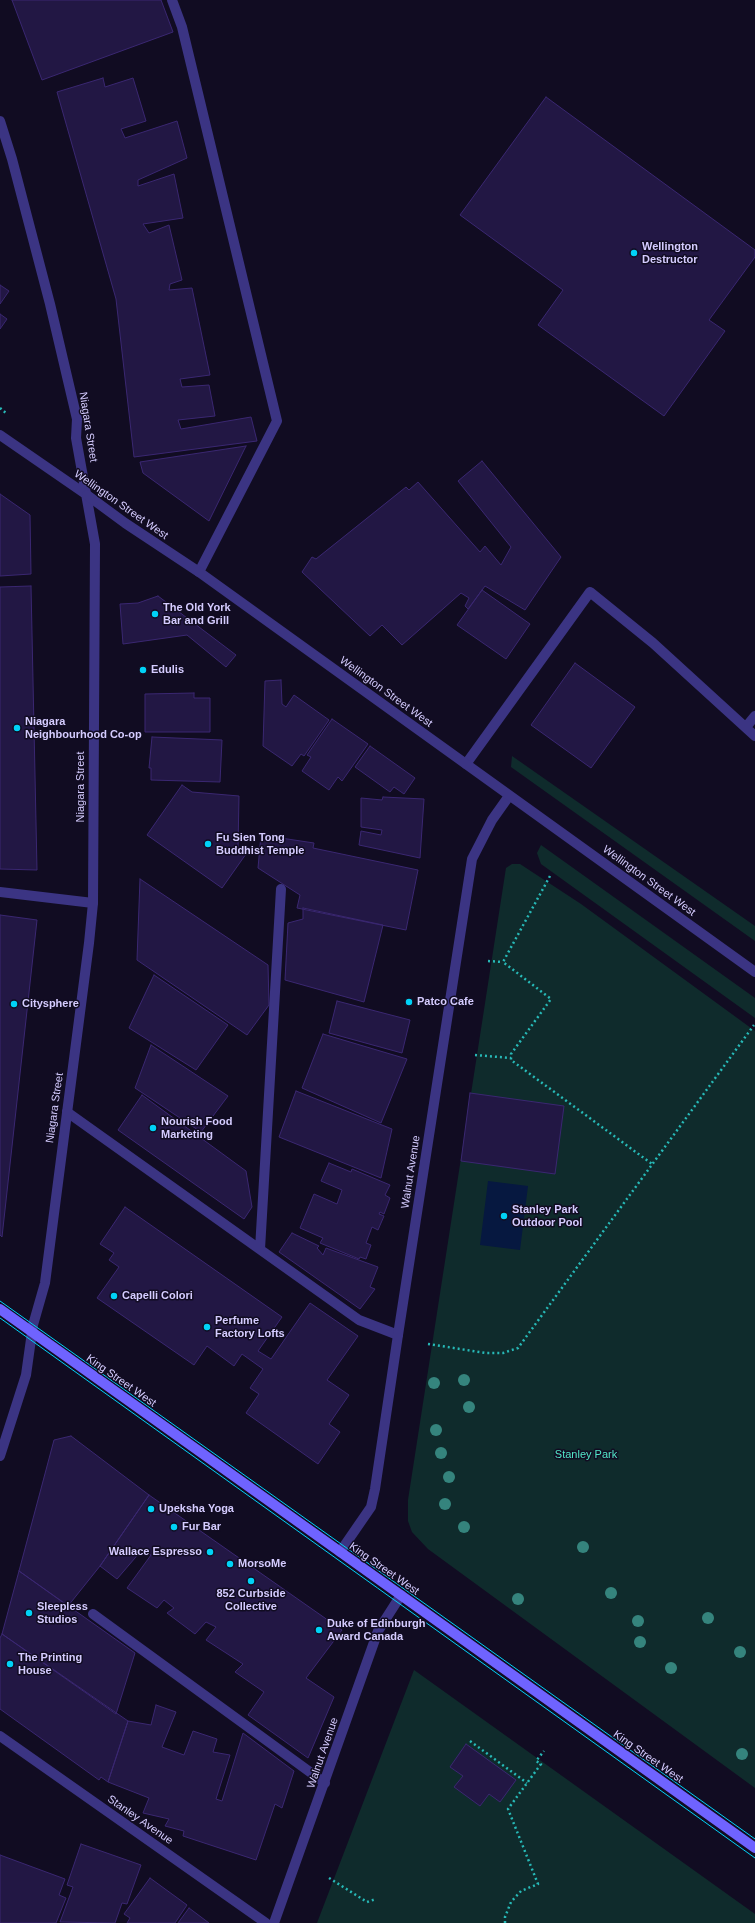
<!DOCTYPE html>
<html>
<head>
<meta charset="utf-8">
<style>
	body { margin:0 }
	canvas { display:block; background:#110c22 }
</style>
</head>
<body>
<canvas width="755" height="1923"></canvas>
<script>
const c = document.querySelector('canvas').getContext('2d');
c.lineJoin = 'round';
function fillPath(path, color) { c.fillStyle = color; c.fill(path, 'evenodd'); }
const poly = rows => new Path2D(rows.map(r => 'M' + r).join(''));
function strokePath(path, color, width, dash) { c.strokeStyle = color; c.lineWidth = width; c.lineCap = dash ? 'butt' : 'round'; c.setLineDash(dash || []); c.stroke(path); }
function drawText(font, color, halo, rows, align = 'center') {
  c.font = font + ' Helvetica,sans-serif'; c.lineWidth = 3; c.setLineDash([]); c.textBaseline = 'middle'; c.strokeStyle = halo; c.fillStyle = color; for (const [text, x, y, turn = 0] of rows) {
    c.save(); c.translate(x, y); c.rotate((+turn || 0) * Math.PI / 180); c.textAlign = isNaN(turn) ? turn : align; if (halo) c.strokeText(text, 0, 0); c.fillText(text, 0, 0); c.restore();
  }
}
const green = poly([
	[512,756,755,926,755,941,511,767],
	[541,845,755,998,755,1018,541,864,537,853],
	[512,864,520,864,581,904,755,1031,755,1788,428,1549,412,1532,408,1521,408,1500,506,868],
	[414,1670,755,1914,755,1923,317,1923]
]);
const water = poly([
	[488,1181,528,1186,520,1250,480,1245]
]);
const building = poly([
	[12,0,161,0,173,32,42,80,12,0],
	[103,78,105,87,133,78,146,121,121,129,125,138,177,121,187,158,138,180,138,186,174,174,183,218,143,224,149,233,169,225,182,280,170,284,169,290,192,288,210,375,180,379,182,387,209,385,215,416,178,420,181,429,251,417,257,441,134,457,116,299,57,92,103,78],
	[546,97,755,250,755,257,709,320,725,331,664,416,538,325,563,290,460,215,546,97],
	[0,285,9,291,0,304,0,285],
	[0,314,7,319,0,329,0,314],
	[246,446,209,521,143,473,140,462,246,446],
	[482,461,561,557,525,610,485,586,468,609,465,606,469,598,461,593,402,645,382,625,370,636,302,572,312,557,316,559,406,487,409,490,418,482,480,552,485,546,501,565,511,547,458,481,482,461],
	[0,494,30,515,31,574,0,576,0,494],
	[31,586,37,870,0,869,0,587,31,586],
	[482,590,530,624,506,659,457,625,482,590],
	[158,596,236,655,226,667,187,635,123,644,120,604,138,603,158,596],
	[575,663,635,707,591,768,531,725,575,663],
	[281,680,282,704,286,707,294,695,329,720,304,756,301,754,292,766,263,746,265,681,281,680],
	[194,693,194,698,210,698,210,732,145,732,145,694,194,693],
	[332,719,368,744,342,781,338,777,329,790,302,771,311,757,307,755,332,719],
	[152,737,222,740,220,782,151,780,151,768,149,768,152,737],
	[370,746,415,778,404,794,394,787,390,792,355,767,370,746],
	[182,785,192,792,239,796,238,848,246,854,222,888,147,835,182,785],
	[383,797,424,799,420,858,359,845,361,831,381,835,382,830,361,827,361,798,382,800,383,797],
	[261,835,314,843,313,848,418,870,406,930,297,908,300,895,258,868,261,835],
	[140,879,268,965,269,1005,247,1035,137,960,140,879],
	[303,908,383,925,364,1002,285,980,288,923,303,919,303,908],
	[0,915,37,920,2,1237,0,1235,0,915],
	[154,975,228,1025,196,1070,129,1028,154,975],
	[337,1001,410,1020,402,1053,329,1033,337,1001],
	[323,1034,407,1059,381,1123,302,1088,323,1034],
	[151,1045,228,1096,201,1132,135,1088,151,1045],
	[296,1091,392,1129,381,1178,279,1137,296,1091],
	[470,1093,564,1106,555,1174,461,1161,470,1093],
	[142,1095,246,1171,252,1207,244,1219,118,1130,142,1095],
	[329,1163,351,1172,352,1169,390,1185,385,1195,390,1198,384,1214,380,1212,379,1214,384,1216,378,1230,372,1227,366,1243,371,1245,366,1259,360,1257,359,1259,320,1243,323,1238,300,1228,314,1194,337,1204,342,1190,321,1181,329,1163],
	[125,1207,282,1317,258,1351,271,1359,310,1303,358,1336,327,1380,349,1395,329,1424,340,1432,318,1464,246,1413,259,1394,250,1388,263,1369,242,1354,234,1366,207,1346,194,1365,97,1298,119,1267,109,1260,114,1253,100,1244,125,1207],
	[292,1233,319,1246,317,1248,323,1255,326,1248,378,1267,370,1287,375,1289,360,1309,279,1252,292,1233],
	[71,1436,149,1495,100,1566,68,1606,19,1571,54,1440,71,1436],
	[149,1495,342,1630,306,1678,334,1697,308,1758,248,1715,264,1692,235,1672,243,1664,206,1640,216,1627,206,1622,195,1634,167,1613,174,1608,164,1600,157,1608,127,1588,151,1555,141,1551,117,1579,100,1566,149,1495],
	[19,1571,135,1653,116,1714,2,1634,19,1571],
	[2,1634,128,1721,108,1782,101,1777,99,1780,0,1709,0,1638,2,1634],
	[156,1705,176,1712,162,1747,184,1755,193,1731,217,1739,213,1752,230,1755,216,1799,222,1801,243,1733,294,1771,282,1808,275,1804,256,1860,183,1836,184,1831,165,1826,169,1819,143,1813,149,1798,108,1782,128,1721,151,1725,156,1705],
	[466,1744,516,1780,500,1802,489,1794,480,1806,454,1787,463,1776,450,1767,466,1744],
	[81,1844,141,1865,127,1904,122,1903,115,1923,60,1922,73,1887,67,1885,81,1844],
	[0,1855,65,1879,59,1895,66,1898,56,1923,0,1923,0,1855],
	[150,1878,187,1905,175,1923,127,1923,130,1918,124,1914,150,1878],
	[189,1908,209,1923,178,1923,189,1908]
]);
const path = poly([
	[0,408,6,413],
	[550,876,503,962,551,999,511,1054,511,1060,652,1164],
	[488,961,503,962],
	[475,1055,511,1058],
	[428,1344,486,1353,503,1353,518,1348,754,1025],
	[470,1741,527,1783],
	[329,1878,367,1902,376,1899],
	[505,1923,505,1917,511,1902,521,1891,538,1884,508,1809,541,1764,536,1761,544,1751]
]);
const service = poly([
	[172,0,182,27,277,421,199,572],
	[746,727,755,716],
	[466,764,590,592,653,643,755,736],
	[0,892,93,903],
	[67,1112,359,1320,398,1335],
	[260,1249,281,889],
	[93,1614,325,1783]
]);
const minor = poly([
	[0,121,12,159,50,304,77,419,76,438,95,544,93,903,89,943,45,1283,33,1325,26,1375,0,1456],
	[0,435,87,495],
	[340,1552,371,1507,375,1489,398,1335,472,859,492,820,509,796],
	[0,1736,266,1923],
	[274,1923,378,1631,401,1595]
]);
const tertiary = poly([
	[87,495,125,523,199,572,755,972]
]);
const secondary = poly([
	[0,1309,755,1848]
]);
const tram = poly([
	[0,1301,755,1839],
	[0,1318,755,1858]
]);
const trees = [
	[464,1380],
	[434,1383],
	[469,1407],
	[436,1430],
	[441,1453],
	[449,1477],
	[445,1504],
	[464,1527],
	[583,1547],
	[611,1593],
	[518,1599],
	[708,1618],
	[638,1621],
	[640,1642],
	[740,1652],
	[671,1668],
	[742,1754]
];
const markers = [
	[634,253,4,"#00d2f7"],
	[155,614,4,"#00d2f7"],
	[143,670,4,"#00d2f7"],
	[17,728,4,"#00d2f7"],
	[208,844,4,"#00d2f7"],
	[409,1002,4,"#00d2f7"],
	[14,1004,4,"#00d2f7"],
	[153,1128,4,"#00d2f7"],
	[504,1216,4,"#00d2f7"],
	[114,1296,4,"#00d2f7"],
	[207,1327,4,"#00d2f7"],
	[151,1509,4,"#00d2f7"],
	[174,1527,4,"#00d2f7"],
	[210,1552,4,"#00d2f7"],
	[230,1564,4,"#00d2f7"],
	[251,1581,4,"#00d2f7"],
	[29,1613,4,"#00d2f7"],
	[319,1630,4,"#00d2f7"],
	[10,1664,4,"#00d2f7"]
];
const poiNames = [
	["Wellington",642,247],
	["Destructor",642,260],
	["The Old York",163,608],
	["Bar and Grill",163,621],
	["Edulis",151,670],
	["Niagara",25,722],
	["Neighbourhood Co-op",25,735],
	["Fu Sien Tong",216,838],
	["Buddhist Temple",216,851],
	["Patco Cafe",417,1002],
	["Citysphere",22,1004],
	["Nourish Food",161,1122],
	["Marketing",161,1135],
	["Stanley Park",512,1210],
	["Outdoor Pool",512,1223],
	["Capelli Colori",122,1296],
	["Perfume",215,1321],
	["Factory Lofts",215,1334],
	["Upeksha Yoga",159,1509],
	["Fur Bar",182,1527],
	["Wallace Espresso",202,1552,"right"],
	["MorsoMe",238,1564],
	["852 Curbside",251,1594,"center"],
	["Collective",251,1607,"center"],
	["Sleepless",37,1607],
	["Studios",37,1620],
	["Duke of Edinburgh",327,1624],
	["Award Canada",327,1637],
	["The Printing",18,1658],
	["House",18,1671]
];
const streetNames = [
	["Niagara Street",88,427,81],
	["Wellington Street West",121,505,35],
	["Wellington Street West",386,692,36],
	["Niagara Street",81,787,-90],
	["Wellington Street West",649,881,36],
	["Niagara Street",55,1108,-82],
	["Walnut Avenue",411,1172,-81],
	["King Street West",121,1381,35],
	["King Street West",384,1569,35],
	["Walnut Avenue",323,1753,-71],
	["King Street West",648,1757,35],
	["Stanley Avenue",140,1820,35]
];
const parkNames = [
	["Stanley Park",586,1455]
];
fillPath(green, '#0f2b2c');
fillPath(water, '#061840');
fillPath(building, '#221744');
strokePath(building, '#3a2771', 1);
strokePath(path, '#27b9b7', 2.5, [2, 3]);
strokePath(service, '#3b3483', 10);
strokePath(minor, '#3b3483', 10);
strokePath(tertiary, '#3b3483', 10);
strokePath(secondary, '#6f63ff', 10);
strokePath(tram, '#00d2f7', 1);
c.fillStyle = '#35847d';
for (const [x, y] of trees) { c.beginPath(); c.arc(x, y, 6, 0, 2 * Math.PI); c.fill(); }
for (const [x, y, r, color] of markers) { const dot = new Path2D(); dot.arc(x, y, r, 0, 2 * Math.PI); c.fillStyle = color; c.fill(dot); strokePath(dot, '#110c22', 1.5); }
drawText('bold 11px', '#d5ccff', '#110c22', poiNames, 'left');
drawText('11px', '#d5ccff', '#110c22', streetNames);
drawText('11px', '#52e6c8', '#110c22', parkNames);
</script>
</body>
</html>
